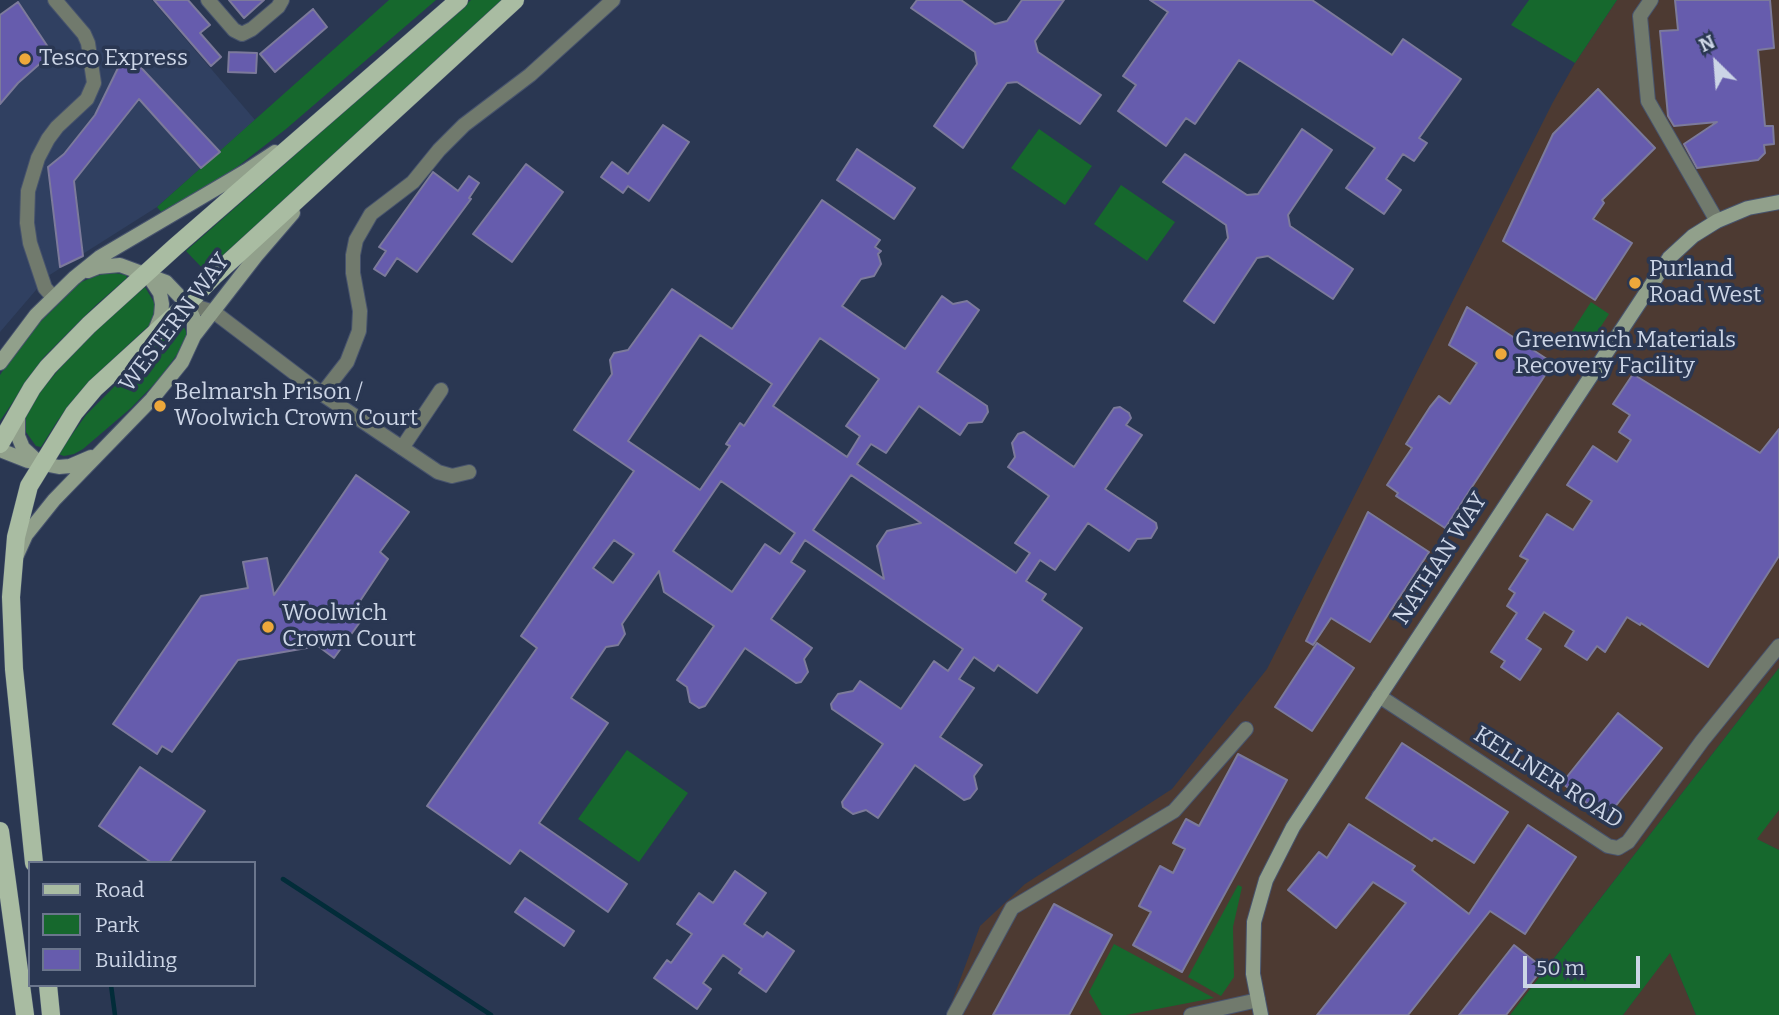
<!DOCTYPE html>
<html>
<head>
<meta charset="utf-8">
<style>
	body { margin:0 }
	#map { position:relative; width:1779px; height:1015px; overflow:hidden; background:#2a3752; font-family:Bitter,serif }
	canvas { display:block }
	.legend { position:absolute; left:28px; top:861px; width:228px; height:126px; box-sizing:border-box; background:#2a3752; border:2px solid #6b768d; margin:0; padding:9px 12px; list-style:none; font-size:21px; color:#ccd5e6 }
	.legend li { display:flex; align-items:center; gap:14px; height:35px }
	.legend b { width:35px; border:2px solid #6b768d }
	.north { position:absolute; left:1681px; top:28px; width:70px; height:70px; -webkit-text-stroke:5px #2a3752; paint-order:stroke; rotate:335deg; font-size:19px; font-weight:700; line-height:28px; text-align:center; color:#ccd5e6 }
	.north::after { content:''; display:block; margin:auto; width:24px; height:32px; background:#ccd5e6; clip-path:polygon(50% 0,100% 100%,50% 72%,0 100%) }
	.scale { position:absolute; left:1523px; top:956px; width:117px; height:32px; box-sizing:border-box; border:4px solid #ccd5e6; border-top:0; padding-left:9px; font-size:21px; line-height:24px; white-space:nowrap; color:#ccd5e6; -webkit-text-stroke:5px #2a3752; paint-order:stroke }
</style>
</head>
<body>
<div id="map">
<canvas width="1779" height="1015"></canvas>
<ul class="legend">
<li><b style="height:9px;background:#a9bca2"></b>Road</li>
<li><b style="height:19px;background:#16682d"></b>Park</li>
<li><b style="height:19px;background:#665cad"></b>Building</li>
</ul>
<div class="north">N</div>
<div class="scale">50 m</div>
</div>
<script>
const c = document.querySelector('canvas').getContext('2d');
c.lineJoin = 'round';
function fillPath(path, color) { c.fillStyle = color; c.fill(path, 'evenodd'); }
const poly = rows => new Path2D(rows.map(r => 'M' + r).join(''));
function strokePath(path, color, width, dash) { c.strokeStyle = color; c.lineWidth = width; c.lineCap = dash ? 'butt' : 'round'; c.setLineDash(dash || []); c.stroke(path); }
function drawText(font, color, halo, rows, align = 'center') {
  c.font = font + ' Bitter,serif'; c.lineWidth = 7; c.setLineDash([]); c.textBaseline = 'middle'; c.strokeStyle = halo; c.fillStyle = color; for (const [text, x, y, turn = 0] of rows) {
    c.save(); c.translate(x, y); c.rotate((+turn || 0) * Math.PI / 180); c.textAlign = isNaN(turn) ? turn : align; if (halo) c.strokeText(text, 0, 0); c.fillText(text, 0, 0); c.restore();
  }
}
const built = poly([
	[20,0,152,0,255,120,157,207,48,276,0,332,0,15]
]);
const industrial = poly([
	[1617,0,1779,0,1779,668,1510,1015,947,1015,980,926,1025,884,1172,789,1267,669,1553,102,1575,63],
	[1779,810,1779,850,1756,839],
	[1670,952,1696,1015,1623,1015]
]);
const green = poly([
	[389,0,436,0,286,129,237,167,163,214,157,207],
	[471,0,503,0,206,272,186,251],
	[1529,0,1617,0,1575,63,1511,25],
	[1039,129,1092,166,1065,205,1011,168],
	[1121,185,1175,222,1147,261,1094,224],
	[114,273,126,275,127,278,96,305,43,358,0,421,0,375,28,334,81,282,102,274],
	[145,287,155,304,156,319,99,372,58,420,41,447,36,446,26,432,22,418,34,399,82,342],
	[1591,302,1609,314,1585,351,1567,339],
	[181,320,187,334,184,345,159,379,131,408,83,449,74,454,64,456,58,454,86,415],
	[1779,668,1779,810,1757,839,1779,850,1779,1015,1696,1015,1670,953,1623,1015,1510,1015],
	[627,750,688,793,639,862,578,819],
	[1238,885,1242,887,1233,927,1234,977,1221,996,1188,977],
	[1114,944,1214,998,1126,1015,1102,1015,1089,992]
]);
const stream = poly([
	[283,879,491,1015],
	[111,985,115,1015]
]);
const building = poly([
	[154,0,188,0,210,25,200,33,221,57,211,66,154,0],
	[229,0,264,0,244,18,229,0],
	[917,0,961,0,995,24,1007,21,1022,0,1064,0,1035,41,1038,52,1101,95,1080,124,1017,82,1007,83,963,148,934,126,977,64,975,52,911,8,917,0],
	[1150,0,1312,0,1392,55,1403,39,1461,79,1419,138,1427,143,1414,161,1403,154,1386,179,1401,190,1384,214,1346,188,1375,148,1239,60,1195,124,1186,118,1166,146,1118,111,1136,85,1123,76,1168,12,1150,0],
	[1675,0,1770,0,1774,48,1758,50,1765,126,1773,126,1774,144,1764,145,1765,153,1758,160,1697,168,1684,144,1717,122,1674,126,1668,116,1660,31,1678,30,1675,0],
	[18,2,52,53,18,83,0,104,0,15,18,2],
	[313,9,327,27,275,72,260,54,313,9],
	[229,52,257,53,256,73,228,72,229,52],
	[133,59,220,152,201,168,139,99,74,181,83,256,60,267,48,167,64,154,95,115,118,68,133,59],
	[1598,89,1655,148,1602,200,1604,203,1593,219,1632,243,1595,300,1503,241,1553,134,1598,89],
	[663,125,689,142,649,201,628,186,623,193,601,177,612,162,628,174,663,125],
	[1302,129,1332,150,1288,215,1290,226,1353,269,1333,299,1268,256,1257,258,1214,323,1184,301,1228,238,1226,225,1163,182,1185,154,1247,195,1258,194,1302,129],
	[857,149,915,188,894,219,837,180,857,149],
	[526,164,563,192,512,262,473,234,526,164],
	[433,172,458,191,469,176,479,183,469,198,471,199,417,272,397,258,385,276,374,269,386,251,379,247,433,172],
	[822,200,880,240,875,247,881,251,878,254,881,264,874,276,861,279,842,306,905,349,942,296,953,304,967,301,979,310,937,372,987,406,988,412,982,422,968,423,960,435,919,406,886,453,871,444,857,464,1016,573,1030,553,1015,543,1049,496,1008,467,1015,457,1012,443,1018,434,1024,432,1074,467,1114,408,1120,407,1129,413,1131,418,1126,425,1142,435,1105,489,1156,523,1157,528,1151,538,1137,539,1129,551,1088,523,1055,570,1040,560,1026,581,1046,594,1042,600,1082,628,1037,693,998,665,994,671,974,657,959,679,974,688,940,737,982,765,974,776,977,789,970,798,964,800,915,765,878,818,866,810,853,814,843,807,842,802,883,744,832,709,831,704,838,694,853,691,860,681,901,709,934,661,948,671,963,649,805,540,791,562,805,571,771,619,812,648,804,659,808,672,801,682,796,683,745,648,705,706,699,708,690,702,687,687,677,680,714,626,664,592,659,571,622,624,625,634,618,645,606,647,571,698,608,723,539,823,627,884,608,912,520,850,510,864,427,806,537,648,521,636,634,471,574,430,612,374,610,360,614,353,628,350,672,289,732,329,822,200],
	[700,335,772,384,744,426,740,423,726,444,730,446,700,490,628,441,700,335],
	[820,338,879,379,846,426,860,436,847,457,773,406,820,338],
	[851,475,921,523,887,531,877,546,884,579,813,530,851,475],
	[721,481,795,533,780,554,765,544,732,592,673,551,721,481],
	[614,540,634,554,613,583,593,568,614,540],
	[1467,307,1553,363,1445,528,1396,496,1398,493,1387,485,1412,448,1406,444,1430,407,1439,396,1450,404,1477,363,1449,345,1467,307],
	[1633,374,1760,453,1779,429,1779,556,1708,667,1641,623,1640,625,1627,617,1605,652,1597,646,1587,660,1565,646,1574,631,1544,612,1526,639,1541,649,1520,680,1501,667,1505,661,1491,652,1517,613,1507,606,1515,593,1509,589,1528,560,1520,556,1547,514,1573,530,1592,501,1567,485,1593,446,1617,462,1631,440,1619,432,1630,415,1613,404,1633,374],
	[356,475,409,512,380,552,388,559,358,604,368,611,334,658,318,646,238,660,172,752,162,746,157,754,113,724,201,596,248,588,243,562,267,558,274,595,356,475],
	[1368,512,1429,552,1370,642,1331,618,1313,645,1306,641,1368,512],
	[1317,643,1354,668,1312,731,1275,707,1317,643],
	[1618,713,1662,748,1606,818,1562,783,1618,713],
	[1402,743,1508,812,1474,863,1434,838,1432,841,1366,798,1402,743],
	[1238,754,1287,780,1182,972,1133,945,1151,912,1139,906,1160,866,1173,873,1185,849,1173,843,1186,819,1199,826,1238,754],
	[140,767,205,811,169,863,152,863,99,826,140,767],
	[1349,824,1415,866,1412,870,1469,914,1528,825,1576,857,1525,934,1490,911,1408,1015,1317,1015,1406,903,1373,882,1336,928,1288,890,1319,852,1327,858,1349,824],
	[735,871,766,893,744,924,763,937,767,932,794,951,766,992,739,973,742,969,723,955,703,983,711,989,697,1009,654,978,667,960,671,963,692,934,677,924,699,893,713,903,735,871],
	[525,898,574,931,564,946,515,912,525,898],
	[1054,904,1112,935,1069,1015,993,1015,1054,904],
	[1514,945,1543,968,1506,1015,1459,1015,1514,945]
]);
const street = poly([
	[208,0,234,30,242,34,252,29,278,7,282,0],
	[1651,0,1640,16,1648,101,1717,221],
	[53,297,45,288,30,243,27,223,28,191,38,158,48,139,57,127,87,99,94,83,88,43,84,34,55,0],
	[187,304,214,312,322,394,438,472,452,476,469,472],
	[322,394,347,362,359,331,360,311,353,273,353,255,356,240,371,214,413,182,439,150,464,125,530,75,613,0],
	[402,448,441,390],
	[1379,696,1608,846,1618,848,1628,842,1702,741,1779,646],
	[954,1015,1012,908,1174,811,1246,729],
	[1191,1015,1258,1000]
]);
const secondary = poly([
	[88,271,98,267,120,265,166,282,187,304,194,319,194,336],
	[148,275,160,293,162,304,161,316,154,333],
	[0,363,36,315,74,278,100,257,246,171,275,152],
	[18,414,18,436,23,448,36,460],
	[0,450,28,461,59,467,70,466,91,457],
	[17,555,26,535,54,500,152,399,182,362,194,336,256,256,293,213],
	[1261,1015,1253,974,1254,922,1266,880,1293,827,1669,258,1693,236,1717,221,1748,208,1779,202]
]);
const primary = poly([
	[0,444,32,388,48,367,89,325,175,247,459,0],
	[0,831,25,1015],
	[34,863,14,669,11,597,16,537,29,486,74,413,95,388,187,304,215,275,515,0],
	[48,985,51,1015]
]);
const markers = [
	[25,59,7,"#eda83b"],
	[1635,283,7,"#eda83b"],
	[1501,354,7,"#eda83b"],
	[160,406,7,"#eda83b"],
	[268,627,7,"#eda83b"]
];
const poiNames = [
	["Tesco Express",39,59],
	["Purland",1649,270],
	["Road West",1649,296],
	["Greenwich Materials",1515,341],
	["Recovery Facility",1515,367],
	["Belmarsh Prison /",174,393],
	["Woolwich Crown Court",174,419],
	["Woolwich",282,614],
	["Crown Court",282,640]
];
const streetNames = [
	["WESTERN WAY",175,323,-53],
	["NATHAN WAY",1441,559,-57],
	["KELLNER ROAD",1548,778,32]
];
fillPath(built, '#304061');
fillPath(industrial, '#4d3a32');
fillPath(green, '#16682d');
strokePath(stream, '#022c39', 4.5);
fillPath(building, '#665cad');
strokePath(building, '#7c7a9b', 2);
strokePath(street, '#47536d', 16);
strokePath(secondary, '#47536d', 16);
strokePath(primary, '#47536d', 19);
strokePath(street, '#717a6d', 14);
strokePath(secondary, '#91a08b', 14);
strokePath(primary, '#a9bca2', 18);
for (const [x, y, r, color] of markers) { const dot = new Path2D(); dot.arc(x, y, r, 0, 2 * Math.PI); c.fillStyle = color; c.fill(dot); strokePath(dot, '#2a3752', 2.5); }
drawText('23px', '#ccd5e6', '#2a3752', poiNames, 'left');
drawText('23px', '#ccd5e6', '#2a3752', streetNames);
</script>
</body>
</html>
